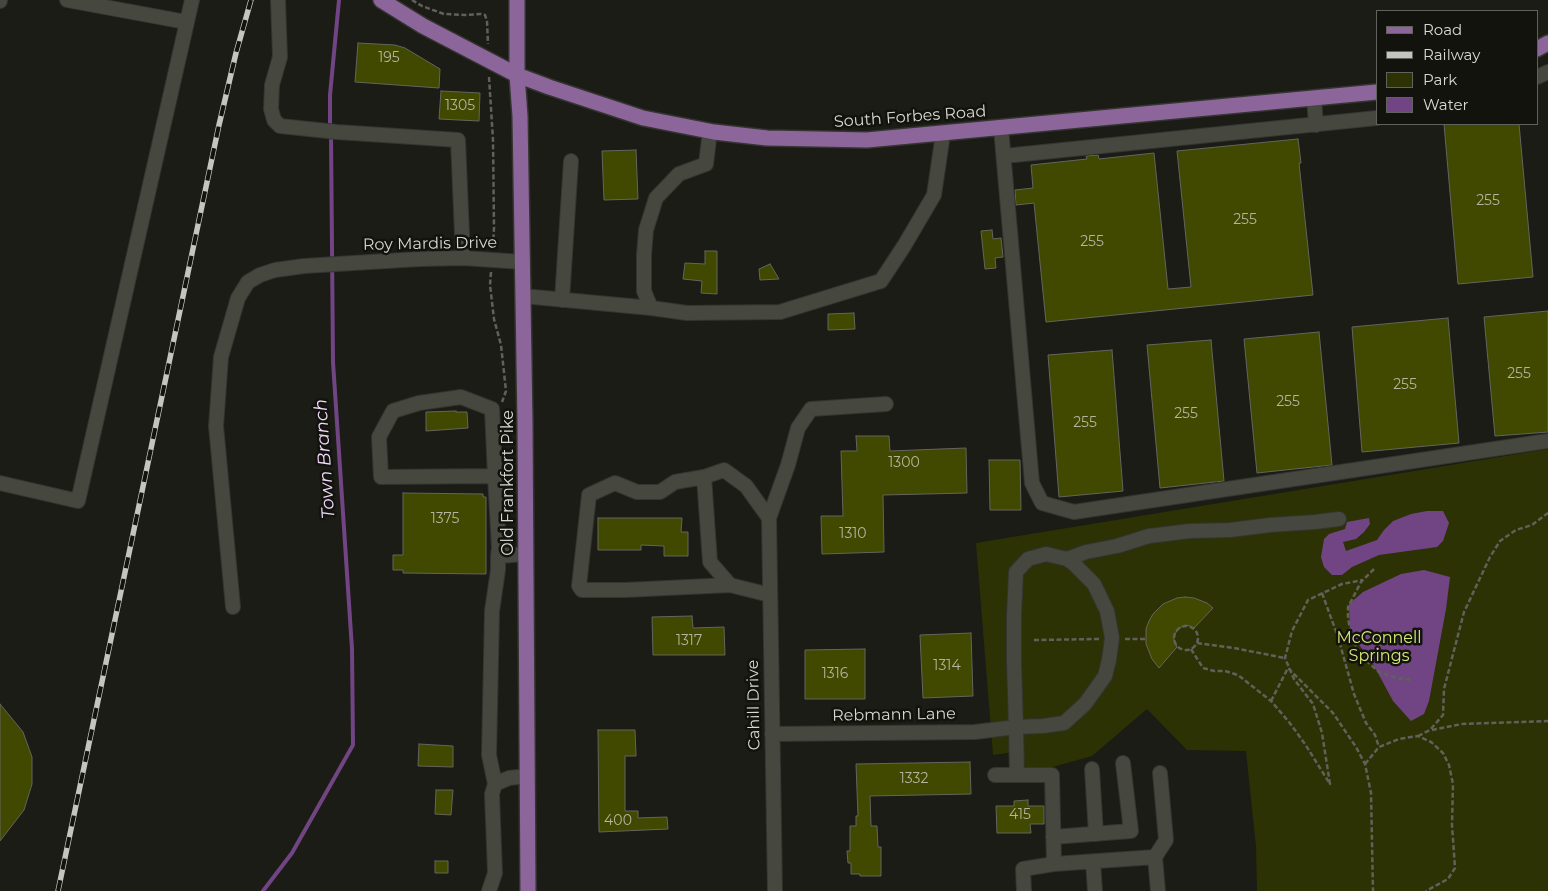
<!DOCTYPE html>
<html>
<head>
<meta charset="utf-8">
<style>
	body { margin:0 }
	#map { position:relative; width:1548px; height:891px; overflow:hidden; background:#1b1c15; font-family:Montserrat,sans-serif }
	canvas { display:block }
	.legend { position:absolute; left:1376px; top:10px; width:162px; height:115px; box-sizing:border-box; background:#12130c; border:1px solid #61625c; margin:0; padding:6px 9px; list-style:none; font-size:15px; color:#d8d9d4 }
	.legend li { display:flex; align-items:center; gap:10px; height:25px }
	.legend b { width:25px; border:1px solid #61625c }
</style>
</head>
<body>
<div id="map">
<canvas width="1548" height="891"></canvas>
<ul class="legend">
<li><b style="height:6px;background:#8c659a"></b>Road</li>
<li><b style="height:6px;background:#c4c5bf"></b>Railway</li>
<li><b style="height:14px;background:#2c3203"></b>Park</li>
<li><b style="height:14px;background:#714584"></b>Water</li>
</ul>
</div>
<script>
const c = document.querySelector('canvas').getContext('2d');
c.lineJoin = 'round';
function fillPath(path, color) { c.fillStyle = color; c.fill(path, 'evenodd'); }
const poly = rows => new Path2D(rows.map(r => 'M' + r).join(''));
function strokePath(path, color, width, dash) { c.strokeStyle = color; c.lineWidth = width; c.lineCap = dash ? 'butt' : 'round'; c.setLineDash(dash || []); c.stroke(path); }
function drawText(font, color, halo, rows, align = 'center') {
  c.font = font + ' Montserrat,sans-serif'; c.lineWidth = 5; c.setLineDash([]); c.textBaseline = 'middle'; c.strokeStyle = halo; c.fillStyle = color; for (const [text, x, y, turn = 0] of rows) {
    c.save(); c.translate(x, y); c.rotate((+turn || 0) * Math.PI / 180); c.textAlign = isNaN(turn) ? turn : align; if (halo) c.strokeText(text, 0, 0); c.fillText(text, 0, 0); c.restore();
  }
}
const green = poly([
	[1548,449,1548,891,1257,891,1256,847,1246,751,1187,750,1147,709,1092,756,1027,774,1021,751,993,755,976,543]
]);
const water = poly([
	[1427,511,1443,511,1449,523,1443,541,1437,547,1379,555,1352,567,1342,575,1332,575,1324,567,1321,557,1324,539,1329,534,1345,529,1347,522,1369,518,1370,524,1364,532,1356,539,1343,542,1346,551,1377,540,1384,530,1393,521,1411,514],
	[1424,570,1450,577,1446,609,1429,701,1424,714,1411,721,1393,701,1372,662,1350,633,1349,604,1363,592,1401,574]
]);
const stream = poly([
	[330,127,330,95,339,0],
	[263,891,292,853,353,745,352,649,333,362,331,134]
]);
const building = poly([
	[358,43,395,45,405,48,440,69,439,88,355,82,358,43],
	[441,91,480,93,479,121,439,119,441,91],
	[1444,124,1519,124,1533,277,1458,284,1444,124],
	[1298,139,1301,163,1299,163,1313,295,1046,322,1034,203,1016,205,1015,190,1033,188,1031,165,1087,159,1086,156,1098,155,1099,159,1154,153,1168,289,1191,287,1177,151,1298,139],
	[636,150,638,199,604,200,602,151,636,150],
	[992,230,993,239,1001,238,1003,257,995,258,996,268,985,269,981,231,992,230],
	[705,251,717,251,717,294,701,293,702,281,683,279,685,263,705,264,705,251],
	[770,264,779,279,760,280,759,269,770,264],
	[1548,311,1548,432,1495,436,1484,317,1548,311],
	[854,313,855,329,828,330,828,314,854,313],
	[1448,318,1459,443,1362,452,1352,327,1448,318],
	[1319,332,1332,465,1257,473,1244,339,1319,332],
	[1211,340,1224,481,1160,488,1147,345,1211,340],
	[1112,350,1123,491,1059,497,1048,355,1112,350],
	[456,411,456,412,467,412,468,428,426,431,426,412,456,411],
	[856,436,889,436,890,451,966,448,967,493,883,495,884,552,822,554,821,516,843,516,841,451,857,451,856,436],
	[989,460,1020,460,1021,510,990,510,989,460],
	[403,493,483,494,483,497,486,497,486,574,403,573,403,570,393,570,393,555,403,555,403,493],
	[598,518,682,518,681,532,688,532,688,556,664,556,664,546,641,545,641,550,598,550,598,518],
	[1185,597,1194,598,1207,603,1213,608,1194,628,1190,626,1185,625,1178,629,1174,636,1174,640,1177,647,1159,668,1152,659,1146,644,1146,629,1149,621,1153,614,1163,604,1177,598,1185,597],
	[692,616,693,628,724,627,725,655,653,655,652,617,692,616],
	[971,633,973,696,923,698,920,635,971,633],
	[865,649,865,699,805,699,805,650,865,649],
	[0,704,23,732,32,757,32,784,24,810,0,841,0,704],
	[598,730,635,730,636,756,625,756,625,811,638,811,638,818,667,817,668,829,599,832,598,730],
	[419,744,453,746,453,767,418,766,419,744],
	[970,762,971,794,870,796,871,826,877,826,878,847,881,847,881,876,860,876,860,874,851,874,851,863,848,863,847,851,850,851,850,826,856,826,856,816,858,816,856,764,970,762],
	[436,790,453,790,451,815,435,814,436,790],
	[1028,800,1028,806,1044,806,1044,824,1030,824,1031,833,997,833,996,806,1014,806,1014,801,1028,800],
	[435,861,448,861,448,873,435,873,435,861]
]);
const path = poly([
	[412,0,422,6,444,14,465,15,481,14,485,15,487,21,488,44],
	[489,77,493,140,494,228,493,246],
	[491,272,490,285,494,319,501,345,506,391,502,402],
	[1374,569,1361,582,1348,607,1348,617,1351,637,1362,657,1379,672,1397,678,1412,680],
	[1322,593,1338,637,1354,694,1366,723,1375,735,1379,747],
	'1174 638a12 12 0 1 1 24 0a12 12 0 1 1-24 0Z',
	[1125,639,1146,639],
	[1034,640,1099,639],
	[1197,643,1234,648,1285,658],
	[1191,649,1203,668,1214,671,1225,671,1238,675,1271,701,1289,722,1305,744,1330,784,1322,733,1313,704,1294,679,1285,658,1292,631,1308,600,1342,584,1363,580],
	[1271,701,1288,668,1333,713,1356,747,1365,764,1371,793,1373,891],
	[1432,730,1462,724,1548,721],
	[1418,736,1430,730,1443,715,1444,689,1464,612,1490,557,1500,541,1516,530,1532,525,1548,513],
	[1365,764,1379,747,1399,739,1418,736,1431,742,1443,753,1449,765,1453,784,1452,825,1455,868,1448,879,1426,891]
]);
const minor = poly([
	[67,0,186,22],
	[278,0,280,57,272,85,271,109,274,120,280,126,337,132,458,140,463,258],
	[0,1,0,0],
	[1537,77,1548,72],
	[1314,98,1316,125],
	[1001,128,1032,483,1042,503,1074,512,1548,441],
	[710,131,706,164,679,174,656,198,646,230,644,255,644,291,651,308,687,313,780,312,881,281,904,246,934,195,943,134],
	[1004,156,1377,118],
	[523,296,651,308],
	[562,300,571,161],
	[495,476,381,477,379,437,393,411,419,403,461,397,492,409,495,476,499,548,498,556,526,554],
	[704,477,675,482,660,492,637,492,615,483,589,495,579,586,582,590,625,590,730,585],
	[0,483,78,501,192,0],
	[769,518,746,486,724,470,704,477,710,562,730,585,770,595],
	[1067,559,1086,552,1117,546,1149,536,1190,531,1230,530,1270,525,1315,522,1339,519],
	[233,607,216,426,221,357,238,298,248,282,260,275,275,270,304,266,420,259,463,258,523,262],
	[772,734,975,732,1016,727,1043,726,1064,723,1085,704,1105,676,1109,660,1112,638,1107,611,1094,584,1074,564,1067,559,1046,554,1028,559,1016,572,1014,616,1014,662,1016,727,1017,775],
	[1092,769,1096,834],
	[995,775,1052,775,1054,864,1023,869,1024,891],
	[495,784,489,755,492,611,498,570,498,556],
	[1053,837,1131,831,1123,763],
	[1155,857,1166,840,1160,773],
	[1093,862,1095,891],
	[1054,864,1155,857,1158,891],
	[489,891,495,873,492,794,495,784,509,778,527,776],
	[775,891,769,518,788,465,798,428,811,409,886,404]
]);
const major = poly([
	[381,0,423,26,517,75,549,87,643,118,714,132,767,138,867,140,1377,92],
	[517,0,517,75,520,116,525,423,528,891],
	[1537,49,1548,43]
]);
const rail = poly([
	[58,891,219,125,236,53,251,0]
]);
const numberNames = [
	["195",389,58],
	["1305",460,106],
	["255",1488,201],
	["255",1245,220],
	["255",1092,242],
	["255",1519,374],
	["255",1405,385],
	["255",1288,402],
	["255",1186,414],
	["255",1085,423],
	["1300",904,463],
	["1375",445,519],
	["1310",853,534],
	["1317",689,641],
	["1314",947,666],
	["1316",835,674],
	["1332",914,779],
	["415",1020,815],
	["400",618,821]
];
const streetNames = [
	["South Forbes Road",910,117,-4],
	["Roy Mardis Drive",430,244,-1],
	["Old Frankfort Pike",508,483,-90],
	["Cahill Drive",754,705,-91],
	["Rebmann Lane",894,715,-1]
];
const parkNames = [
	["McConnell",1379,638],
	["Springs",1379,656]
];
const waterNames = [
	["Town Branch",325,459,-94]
];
fillPath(green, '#2c3203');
fillPath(water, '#714584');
strokePath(stream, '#714584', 4);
fillPath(building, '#414800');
strokePath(building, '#64665d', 1);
strokePath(minor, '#343531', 16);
strokePath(major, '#343531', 18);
strokePath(path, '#60615a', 2.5, [5, 2.5]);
strokePath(minor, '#46483f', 14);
strokePath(major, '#8c659a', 15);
strokePath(rail, '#c4c5bf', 5.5);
strokePath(rail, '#12130c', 4, [11]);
drawText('14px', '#b2b59f', null, numberNames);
drawText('16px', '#d8d9d4', '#12130c', streetNames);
drawText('16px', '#d8e876', '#12130c', parkNames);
drawText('italic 18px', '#f2d9fd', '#12130c', waterNames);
</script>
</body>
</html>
